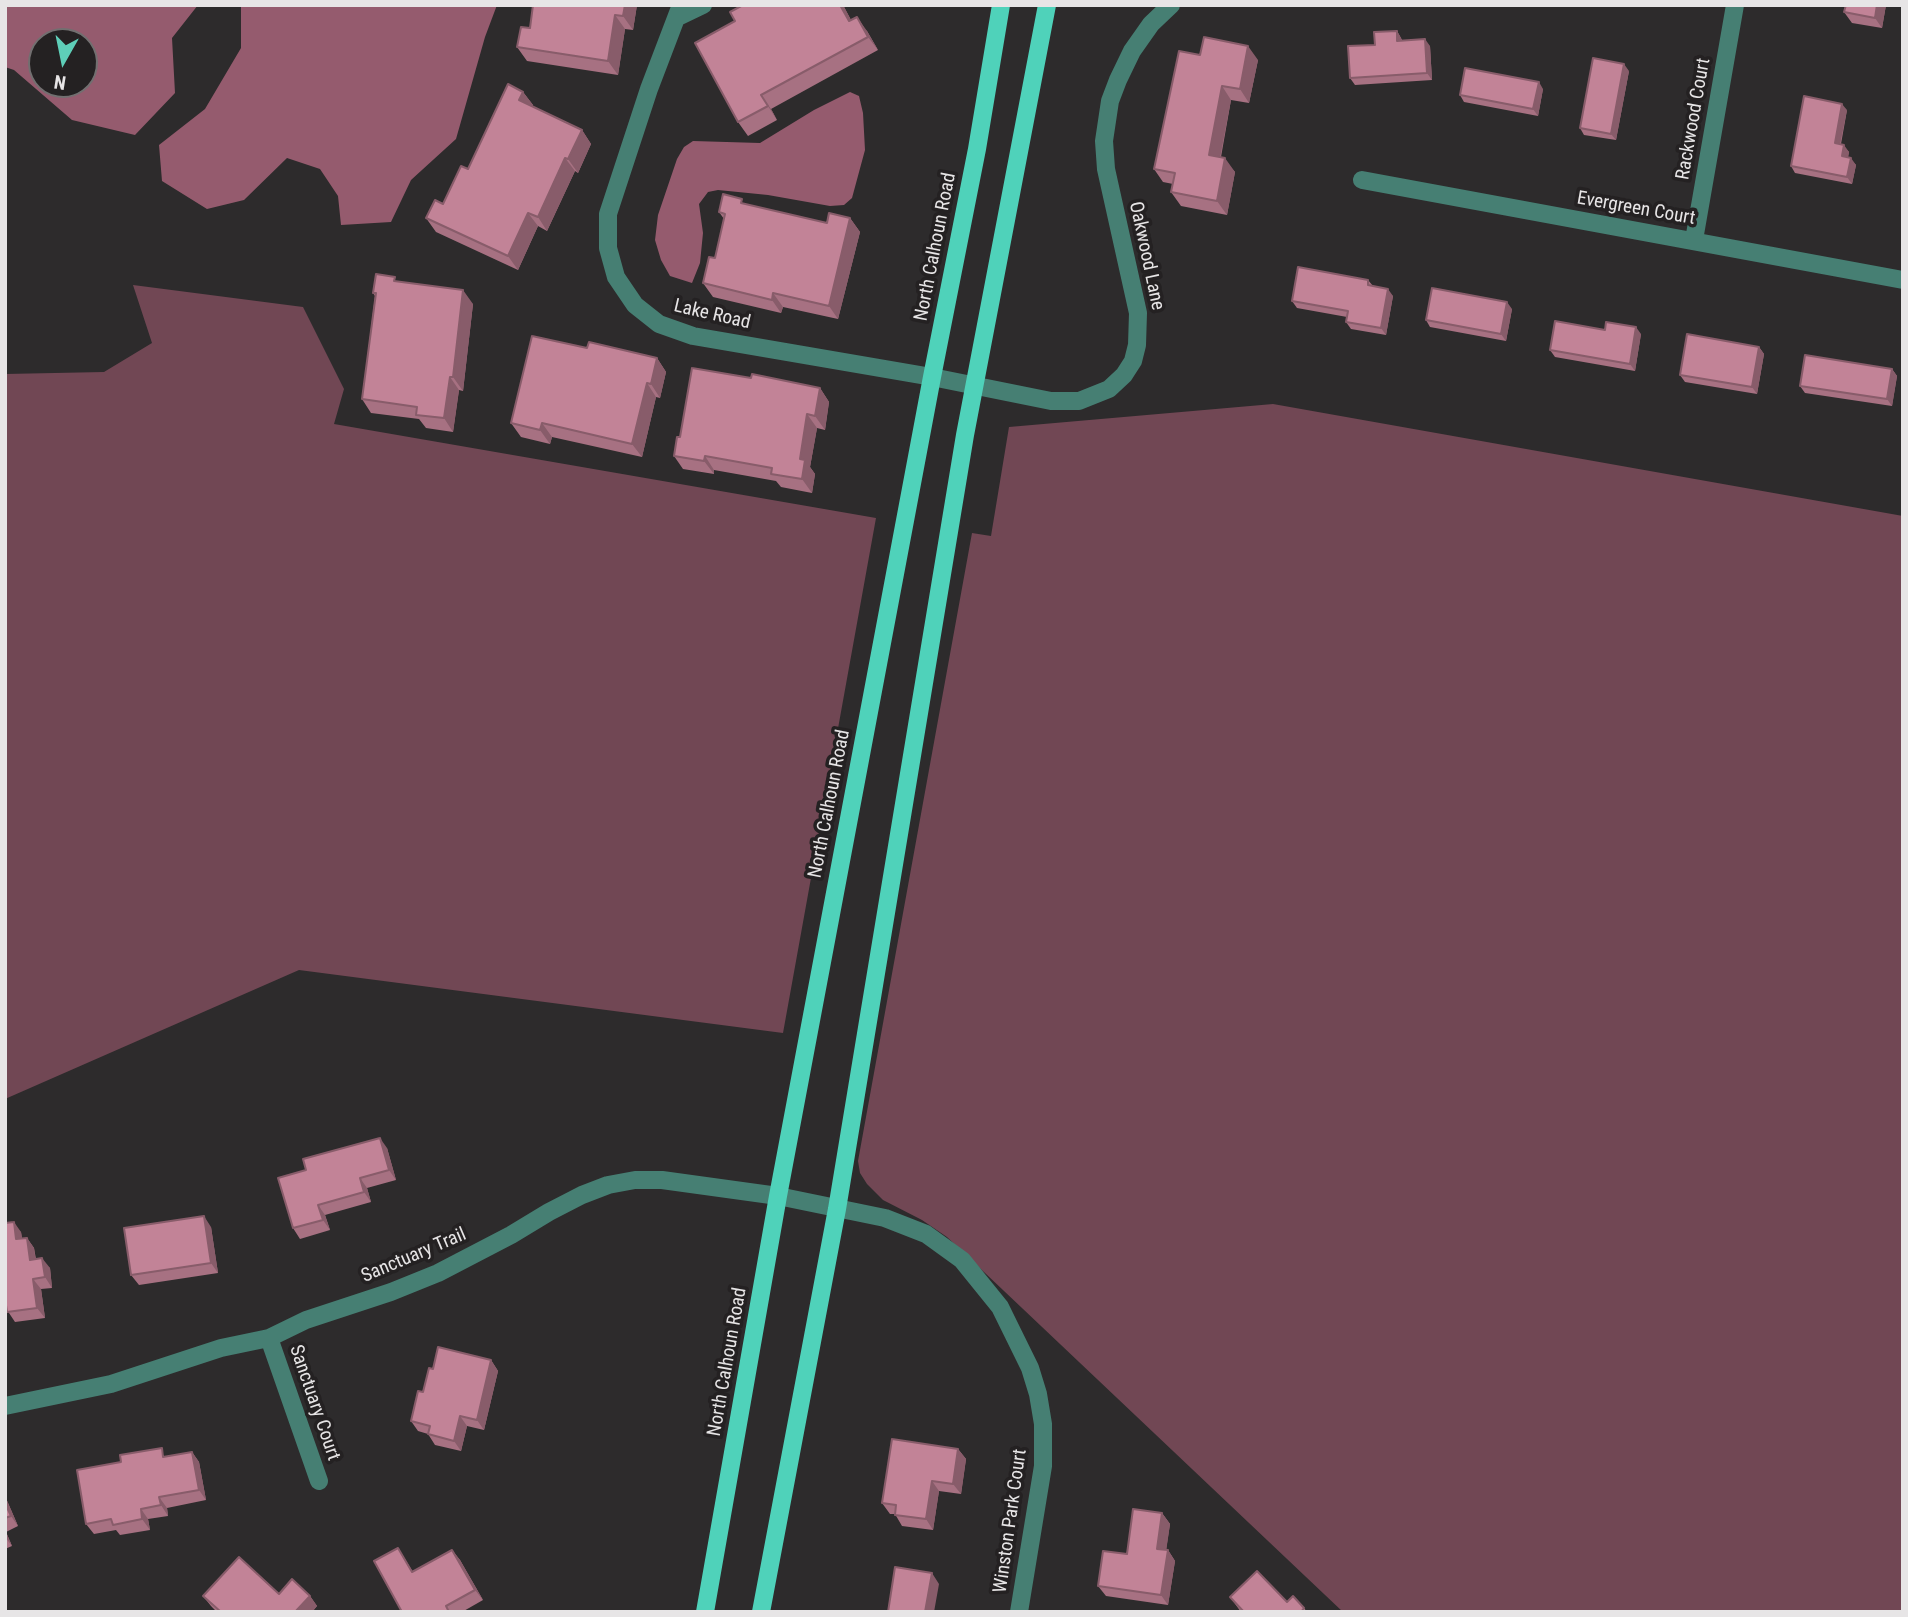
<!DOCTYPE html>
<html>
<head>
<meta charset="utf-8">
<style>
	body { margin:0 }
	#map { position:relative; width:1908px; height:1617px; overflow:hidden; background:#2d2b2c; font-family:"Roboto Condensed",sans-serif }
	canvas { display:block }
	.frame { position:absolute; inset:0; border:7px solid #e7e5e6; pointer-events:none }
	.north { position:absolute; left:28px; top:28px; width:70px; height:70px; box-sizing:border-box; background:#242122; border:2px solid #726f70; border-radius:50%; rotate:189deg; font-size:19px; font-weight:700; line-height:28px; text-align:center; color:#e7e5e6 }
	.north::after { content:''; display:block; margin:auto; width:24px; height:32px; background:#5eceb8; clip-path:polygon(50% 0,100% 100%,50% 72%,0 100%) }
</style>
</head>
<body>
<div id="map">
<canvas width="1908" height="1617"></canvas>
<div class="frame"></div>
<div class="north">N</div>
</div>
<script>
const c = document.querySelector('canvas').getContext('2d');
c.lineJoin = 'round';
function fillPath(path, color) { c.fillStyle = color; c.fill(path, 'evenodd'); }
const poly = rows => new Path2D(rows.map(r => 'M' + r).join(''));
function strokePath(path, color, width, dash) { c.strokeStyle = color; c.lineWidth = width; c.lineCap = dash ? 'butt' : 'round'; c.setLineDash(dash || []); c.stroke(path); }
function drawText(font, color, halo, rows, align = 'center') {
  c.font = font + ' "Roboto Condensed",sans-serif'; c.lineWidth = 7; c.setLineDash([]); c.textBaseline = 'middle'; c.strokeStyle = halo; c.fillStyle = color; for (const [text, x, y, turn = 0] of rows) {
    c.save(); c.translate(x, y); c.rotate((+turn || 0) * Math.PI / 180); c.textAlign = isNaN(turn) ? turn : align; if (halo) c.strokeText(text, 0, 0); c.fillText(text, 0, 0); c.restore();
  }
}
const green = poly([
	[133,285,303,307,344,389,334,424,876,518,783,1033,299,970,5,1099,5,374,104,372,152,343],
	[1273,404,1903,516,1903,1612,1343,1612,947,1237,922,1220,883,1200,867,1184,860,1173,858,1161,972,533,991,536,1009,427]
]);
const water = poly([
	[5,5,198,5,172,38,175,93,135,135,72,120,14,70,5,67],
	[42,42,84,42,84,84,42,84],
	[210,5,497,5,485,37,456,139,411,180,391,222,341,225,338,196,320,169,287,158,244,200,207,209,162,181,159,145,205,109,241,48,241,7],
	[850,92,859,96,863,113,865,150,852,198,844,205,830,206,768,195,718,190,708,192,699,204,703,233,700,263,692,283,670,276,661,260,655,240,658,215,677,159,684,147,693,141,760,143,814,110]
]);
const minor = poly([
	[681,5,649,89,608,214,608,248,616,277,635,305,659,324,693,336,932,377,1051,401,1079,401,1109,389,1124,375,1133,361,1137,345,1138,313,1106,169,1104,141,1110,101,1118,80,1132,51,1151,24,1171,5],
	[678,17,703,5],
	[1362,180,1903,280],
	[1694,240,1735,5],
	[269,1338,319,1481],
	[5,1406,111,1384,221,1348,269,1338,306,1320,391,1292,438,1273,511,1235,549,1212,582,1195,608,1185,635,1180,662,1180,778,1196,885,1218,926,1234,962,1260,1000,1307,1030,1368,1038,1394,1043,1424,1043,1466,1019,1612]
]);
const major = poly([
	[705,1612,778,1196,932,377,977,149,1001,5],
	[761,1612,837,1209,965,435,1047,5]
]);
const wall = poly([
	[637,5,633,30,625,29,618,75,527,61,517,47,530,28],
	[843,5,851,20,867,31,878,50,771,109,777,120,748,136,738,122,695,43],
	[1846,5,1886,5,1882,28,1852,23,1844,12],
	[1397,31,1401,38,1402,40,1430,46,1432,80,1355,85,1350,78,1375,45],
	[1200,55,1258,60,1249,103,1231,100,1221,157,1235,172,1227,215,1181,206,1171,192,1173,184,1163,182,1154,169],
	[1629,71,1616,140,1584,135,1580,128],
	[1543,89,1538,116,1464,102,1460,95],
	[523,92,533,105,532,107,582,130,591,144,578,173,575,171,547,231,538,226,518,270,436,232,426,218,443,204],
	[1847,110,1841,144,1849,152,1848,157,1856,165,1852,184,1795,173,1791,166],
	[745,204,827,223,850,218,860,232,838,319,783,307,781,313,713,297,703,283,715,258,724,219,719,212],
	[1368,280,1373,286,1393,296,1386,335,1351,329,1346,322,1347,317,1297,308,1292,301],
	[398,281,473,304,463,391,459,390,453,432,426,428,419,419,371,413,362,399,375,296,373,293],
	[1512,309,1506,341,1430,327,1426,320],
	[1605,330,1641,334,1635,371,1555,357,1550,350],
	[1759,347,1764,354,1757,394,1685,382,1680,375],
	[587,348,657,358,666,372,660,398,656,397,642,457,552,437,550,444,521,437,511,423],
	[1892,369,1897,376,1892,406,1805,393,1800,386],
	[751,378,820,388,829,402,825,430,817,428,810,467,815,474,812,493,781,487,776,481,714,470,714,474,683,469,674,456,680,437],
	[387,1148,396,1180,367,1188,371,1202,325,1215,330,1230,300,1239,293,1228,306,1170],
	[5,1223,21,1232,22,1239,27,1238,34,1248,36,1259,50,1268,52,1288,41,1289,45,1318,15,1322,7,1310,5,1310],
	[211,1227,218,1273,139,1285,131,1275],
	[491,1360,498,1371,484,1430,467,1426,461,1451,435,1445,428,1434,418,1431,411,1421,433,1369],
	[958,1449,966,1459,961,1494,939,1491,933,1530,902,1526,895,1514,890,1514,882,1503],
	[192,1452,199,1462,206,1500,167,1508,168,1516,148,1519,150,1530,120,1535,116,1530,94,1534,86,1524,167,1456],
	[5,1496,18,1526,6,1532,12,1546,5,1549],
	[1162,1513,1170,1524,1166,1550,1168,1550,1175,1561,1168,1605,1106,1596,1098,1586],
	[398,1548,413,1572,452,1550,460,1560,483,1600,462,1612,402,1612],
	[279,1594,310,1596,317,1606,312,1612,217,1612,211,1606,203,1596],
	[1230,1597,1287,1602,1304,1608,1307,1612,1241,1612]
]);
const shadedWall = poly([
	[625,5,637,5,633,30,623,16],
	[840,5,843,5,859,35,849,21],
	[1877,5,1886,5,1882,28,1875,18],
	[615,15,625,29,618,75,608,61],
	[857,17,867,31,878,50,868,37],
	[1397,31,1401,38,1402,48,1397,41],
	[1425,39,1430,46,1432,80,1427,73],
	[1248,46,1258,60,1249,103,1240,89],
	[1624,64,1629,71,1616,140,1611,134],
	[1539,82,1543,89,1538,116,1533,109],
	[1222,86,1231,100,1218,169,1209,155],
	[523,92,533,105,529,114,519,100],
	[761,95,771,109,777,120,768,106],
	[1842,104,1847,110,1839,150,1835,143],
	[582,130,591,144,578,173,568,159],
	[1844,145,1849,152,1847,163,1842,156],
	[565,158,575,171,547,231,538,217],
	[1225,158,1235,172,1227,215,1217,201],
	[1851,158,1856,165,1852,184,1847,177],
	[528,213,538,226,518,270,508,256],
	[850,218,860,232,838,319,829,306],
	[1388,289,1393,296,1386,335,1381,328],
	[463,290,473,304,463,391,453,377],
	[773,293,783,307,781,313,772,300],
	[1507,302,1512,309,1506,341,1501,334],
	[1636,327,1641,334,1635,371,1630,364],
	[1759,347,1764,354,1757,394,1752,387],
	[657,358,666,372,660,398,651,384],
	[1892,369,1897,376,1892,406,1887,399],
	[450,377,459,390,453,432,444,418],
	[647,383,656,397,642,457,632,444],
	[820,388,829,402,825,430,815,416],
	[807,414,817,428,810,467,815,474,812,493,802,479,800,459],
	[542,423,552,437,550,444,540,430],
	[705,456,714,470,714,474,704,461],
	[380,1138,387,1148,396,1180,389,1170],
	[360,1178,367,1188,371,1202,364,1192],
	[318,1205,325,1215,330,1230,323,1220],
	[204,1216,211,1227,218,1273,211,1263],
	[14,1222,21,1232,24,1250,16,1239],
	[27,1238,34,1248,37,1270,30,1260],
	[42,1258,50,1268,52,1288,45,1277],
	[33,1279,41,1289,45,1318,37,1308],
	[491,1360,498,1371,484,1430,477,1420],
	[460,1416,467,1426,461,1451,454,1441],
	[958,1449,966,1459,961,1494,953,1484],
	[192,1452,199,1462,206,1500,199,1490],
	[932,1481,939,1491,933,1530,926,1519],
	[5,1496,18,1526,11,1516,5,1503],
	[159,1497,167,1508,168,1516,161,1505],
	[141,1509,148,1519,150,1530,142,1519],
	[1162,1513,1170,1524,1165,1559,1157,1549],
	[5,1531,6,1532,12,1546,5,1537],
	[452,1550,460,1560,483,1600,475,1590],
	[1168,1550,1175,1561,1168,1605,1161,1595],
	[932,1573,939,1584,934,1612,925,1612],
	[310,1596,317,1606,312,1612,295,1612]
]);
const building = poly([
	[533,5,625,5,623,16,615,15,608,61,517,47,521,27,530,28,533,5],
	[743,5,840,5,849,21,857,17,868,37,761,95,768,106,738,122,695,43,735,21,730,12,743,5],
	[1846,5,1877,5,1875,18,1844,12,1846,5],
	[1397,31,1397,41,1425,39,1427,73,1350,78,1348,46,1375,45,1374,32,1397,31],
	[1204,37,1248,46,1240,89,1222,86,1209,155,1225,158,1217,201,1171,192,1175,173,1154,169,1179,51,1200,55,1204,37],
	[1593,58,1624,64,1611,134,1580,128,1593,58],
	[1465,68,1539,82,1533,109,1460,95,1465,68],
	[508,84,523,92,519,100,582,130,568,159,565,158,538,217,528,213,508,256,426,218,435,200,443,204,461,166,468,169,508,84],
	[1804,96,1842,104,1835,143,1844,145,1842,156,1851,158,1847,177,1791,166,1804,96],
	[723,194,742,199,741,203,827,223,829,213,850,218,829,306,773,293,772,300,703,283,709,257,715,258,725,214,719,212,723,194],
	[1298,267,1368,280,1368,285,1388,289,1381,328,1346,322,1348,311,1292,301,1298,267],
	[376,274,395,277,394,281,463,290,453,377,450,377,444,418,416,415,417,407,362,399,376,293,373,293,376,274],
	[1432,288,1507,302,1501,334,1426,320,1432,288],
	[1555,321,1605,330,1606,322,1636,327,1630,364,1550,350,1555,321],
	[1687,334,1759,347,1752,387,1680,375,1687,334],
	[532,336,587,348,589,342,657,358,651,384,647,383,632,444,542,423,540,430,511,423,532,336],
	[1805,355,1892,369,1887,399,1800,386,1805,355],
	[692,368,751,378,752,374,820,388,815,416,807,414,800,459,805,460,802,479,771,474,772,468,705,456,704,461,674,456,677,437,680,437,692,368],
	[380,1138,389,1170,360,1178,364,1192,318,1205,323,1220,293,1228,278,1178,306,1170,303,1159,380,1138],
	[204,1216,211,1263,131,1275,124,1228,204,1216],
	[14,1222,16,1239,27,1238,30,1260,42,1258,45,1277,33,1279,37,1308,7,1312,5,1299,5,1223,14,1222],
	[438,1347,491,1360,477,1420,460,1416,454,1441,428,1434,430,1426,411,1421,418,1391,423,1392,429,1368,433,1369,438,1347],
	[892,1439,958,1449,953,1484,932,1481,926,1519,895,1515,896,1505,882,1503,892,1439],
	[162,1448,163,1457,192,1452,199,1490,159,1497,161,1505,141,1509,142,1519,113,1525,111,1519,86,1524,77,1470,121,1462,120,1455,162,1448],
	[5,1503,11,1516,5,1518,5,1503],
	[1133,1509,1162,1513,1157,1549,1168,1550,1161,1595,1098,1586,1103,1551,1127,1554,1133,1509],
	[398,1548,412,1572,452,1550,475,1590,446,1606,449,1612,402,1612,374,1561,398,1548],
	[239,1557,279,1594,292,1579,310,1596,295,1612,221,1612,203,1596,239,1557],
	[895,1567,932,1573,925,1612,888,1612,895,1567],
	[1257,1571,1287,1602,1293,1596,1304,1608,1301,1612,1244,1612,1230,1597,1257,1571]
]);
const streetNames = [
	["Rackwood Court",1694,119,-80],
	["Evergreen Court",1636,209,10],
	["North Calhoun Road",936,247,-79],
	["Oakwood Lane",1146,256,78],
	["Lake Road",712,315,13],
	["North Calhoun Road",830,804,-79],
	["Sanctuary Trail",414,1256,-23],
	["North Calhoun Road",728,1362,-80],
	["Sanctuary Court",314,1403,71],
	["Winston Park Court",1011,1521,-82]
];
fillPath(green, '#714754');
fillPath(water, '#955b6e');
strokePath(minor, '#467f73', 18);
strokePath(major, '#4fd2ba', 18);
fillPath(wall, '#a77182');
fillPath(shadedWall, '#885c6a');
fillPath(building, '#c28397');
strokePath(building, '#885c6a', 2);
drawText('19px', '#e7e5e6', '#242122', streetNames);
</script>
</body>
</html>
